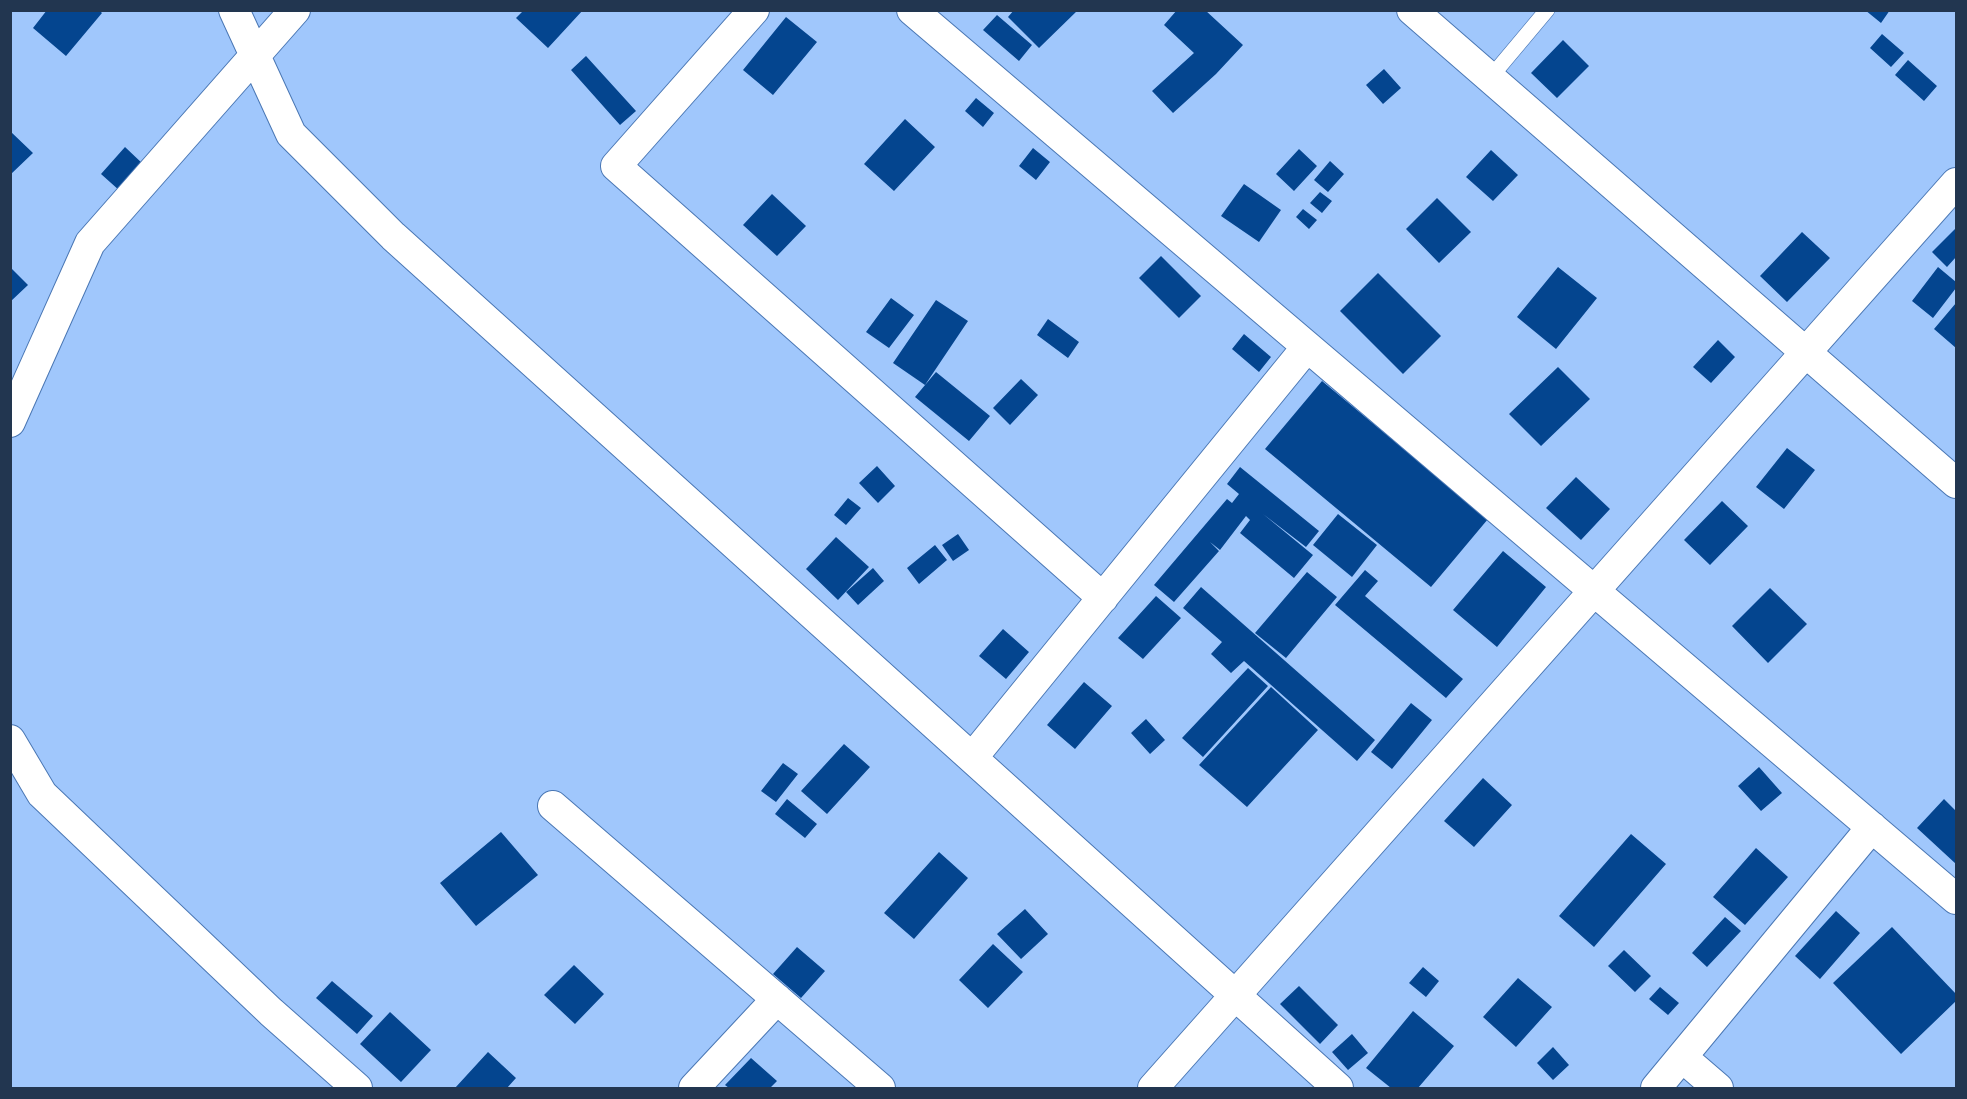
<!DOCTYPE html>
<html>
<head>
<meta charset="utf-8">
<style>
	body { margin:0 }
	#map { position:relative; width:1967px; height:1099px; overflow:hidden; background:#a0c7fc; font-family:"PT Sans Narrow",sans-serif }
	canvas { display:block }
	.frame { position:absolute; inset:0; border:12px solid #223650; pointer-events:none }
</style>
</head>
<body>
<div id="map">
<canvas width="1967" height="1099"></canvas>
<div class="frame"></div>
</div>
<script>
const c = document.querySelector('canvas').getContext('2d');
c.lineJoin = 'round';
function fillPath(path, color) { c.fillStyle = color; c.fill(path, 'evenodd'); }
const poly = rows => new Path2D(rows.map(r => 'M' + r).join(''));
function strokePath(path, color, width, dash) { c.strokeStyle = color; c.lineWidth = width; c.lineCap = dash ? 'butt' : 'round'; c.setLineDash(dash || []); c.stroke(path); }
const building = poly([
	[47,10,99,10,102,13,66,56,33,28],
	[524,10,583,10,548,48,516,18],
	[1014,10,1078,10,1039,48,1008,17],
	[1177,10,1205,10,1243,45,1216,74,1173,113,1152,91,1194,53,1164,25],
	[1865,10,1890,10,1881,23],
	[997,15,1032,45,1019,61,983,30],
	[786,17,817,42,773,95,743,70],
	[1882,34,1904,53,1891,67,1870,48],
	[1563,40,1589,66,1557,98,1531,73],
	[586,56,636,111,620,125,571,70],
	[1908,60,1937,86,1924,101,1895,75],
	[1384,69,1401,88,1383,104,1366,85],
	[976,98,994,113,983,127,965,111],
	[905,119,935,147,894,191,864,164],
	[10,131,33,153,10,175],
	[125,147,144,165,120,191,101,174],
	[1033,148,1050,162,1036,180,1019,166],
	[1299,149,1317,166,1294,191,1276,174],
	[1491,150,1518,175,1493,201,1466,177],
	[1330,161,1344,174,1328,192,1314,180],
	[1244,184,1281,210,1259,242,1221,216],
	[1320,192,1332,201,1322,213,1310,203],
	[772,194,806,226,777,256,743,225],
	[1437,198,1471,232,1439,263,1406,229],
	[1303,209,1317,220,1309,229,1296,217],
	[1956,228,1956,257,1947,267,1932,252],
	[1802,232,1830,258,1787,302,1760,276],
	[1161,256,1201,296,1179,318,1139,278],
	[10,267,28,285,10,302],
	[1558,267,1597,298,1556,349,1517,317],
	[1938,267,1956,282,1956,288,1933,318,1912,301],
	[1378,273,1441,336,1403,374,1340,311],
	[891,298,914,315,889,348,866,332],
	[936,300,968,321,925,385,893,363],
	[1956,303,1956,348,1934,329],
	[1048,319,1079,342,1068,358,1037,335],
	[1244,334,1271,357,1259,372,1232,349],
	[1718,340,1735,357,1711,383,1693,367],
	[1558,367,1590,399,1541,446,1509,414],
	[936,372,990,416,969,441,915,397],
	[1021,379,1038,395,1010,425,993,408],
	[1322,381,1488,519,1431,587,1265,449],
	[1787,448,1815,470,1784,509,1756,487],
	[877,466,895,486,878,503,859,483],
	[1240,467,1319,531,1306,547,1263,514,1313,555,1294,578,1240,533,1250,520,1246,516,1220,550,1210,542,1219,551,1174,602,1154,585,1227,499,1232,503,1239,494,1227,484],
	[1576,477,1610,509,1581,540,1546,508],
	[848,498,861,508,846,525,834,515],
	[1722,501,1748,526,1710,565,1684,540],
	[1338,514,1377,545,1352,577,1313,545],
	[958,534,969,550,953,561,942,545],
	[836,537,869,567,838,600,806,569],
	[935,545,947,560,919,584,907,568],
	[1503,551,1546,587,1497,647,1453,610],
	[873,568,884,581,858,605,846,592],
	[1365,570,1378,581,1365,596,1463,679,1446,698,1335,605],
	[1307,572,1337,597,1286,658,1255,633],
	[1201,587,1375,740,1357,761,1244,661,1231,673,1211,654,1222,642,1183,608],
	[1770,588,1807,624,1768,663,1732,626],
	[1156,596,1181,618,1143,659,1118,638],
	[1003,629,1029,652,1006,679,979,656],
	[1248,668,1268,686,1203,757,1182,738],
	[1084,682,1112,706,1075,749,1047,725],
	[1271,687,1318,730,1247,807,1199,765],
	[1411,703,1432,720,1392,769,1371,752],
	[1146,719,1165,740,1150,754,1131,733],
	[844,744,870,767,827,814,801,791],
	[783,763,798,774,776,802,761,791],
	[1759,767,1782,793,1761,811,1738,786],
	[1483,778,1512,805,1474,847,1444,821],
	[787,799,817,824,805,838,775,814],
	[1944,799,1956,811,1956,864,1917,828],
	[501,832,538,875,476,926,440,883],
	[1631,834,1666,864,1594,947,1559,916],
	[1756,848,1788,877,1745,925,1713,897],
	[939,852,968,878,914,939,884,913],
	[1025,909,1048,934,1021,959,997,934],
	[1836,911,1860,933,1820,979,1795,956],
	[1725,917,1741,931,1707,967,1692,953],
	[1892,927,1956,994,1956,1001,1901,1054,1833,983],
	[993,944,1023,972,988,1008,959,980],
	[797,947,825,971,801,998,773,974],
	[1624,950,1651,976,1635,992,1608,966],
	[574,965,604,994,575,1024,544,995],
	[1423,967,1439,981,1426,997,1409,983],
	[1518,978,1552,1007,1516,1047,1483,1017],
	[332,981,373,1016,357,1034,316,998],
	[1299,986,1338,1025,1320,1044,1280,1004],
	[1660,987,1679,1003,1668,1015,1649,999],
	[1413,1011,1454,1046,1418,1088,1391,1088,1366,1068],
	[390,1012,431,1050,401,1082,360,1044],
	[1352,1034,1368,1053,1348,1070,1332,1052],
	[1553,1047,1569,1065,1553,1080,1537,1063],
	[488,1052,516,1078,507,1088,455,1088],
	[751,1058,777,1081,770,1088,729,1088,725,1085]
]);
const lane = poly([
	[1490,78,1547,10]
]);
const street = poly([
	[234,10,291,134,393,236,1338,1088],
	[754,10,616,166,1103,598],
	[912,10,1956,899],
	[1412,10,1956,483],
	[10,422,90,243,295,10],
	[10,740,42,794,271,1012,357,1088],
	[972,758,1307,347],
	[553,806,880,1088],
	[1682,1057,1718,1088],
	[694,1088,777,999],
	[1153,1088,1956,183],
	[1656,1088,1872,827]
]);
fillPath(building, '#04458f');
strokePath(lane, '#4a77b4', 16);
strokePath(street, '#4a77b4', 32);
strokePath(lane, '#fff', 15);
strokePath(street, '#fff', 30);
</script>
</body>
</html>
